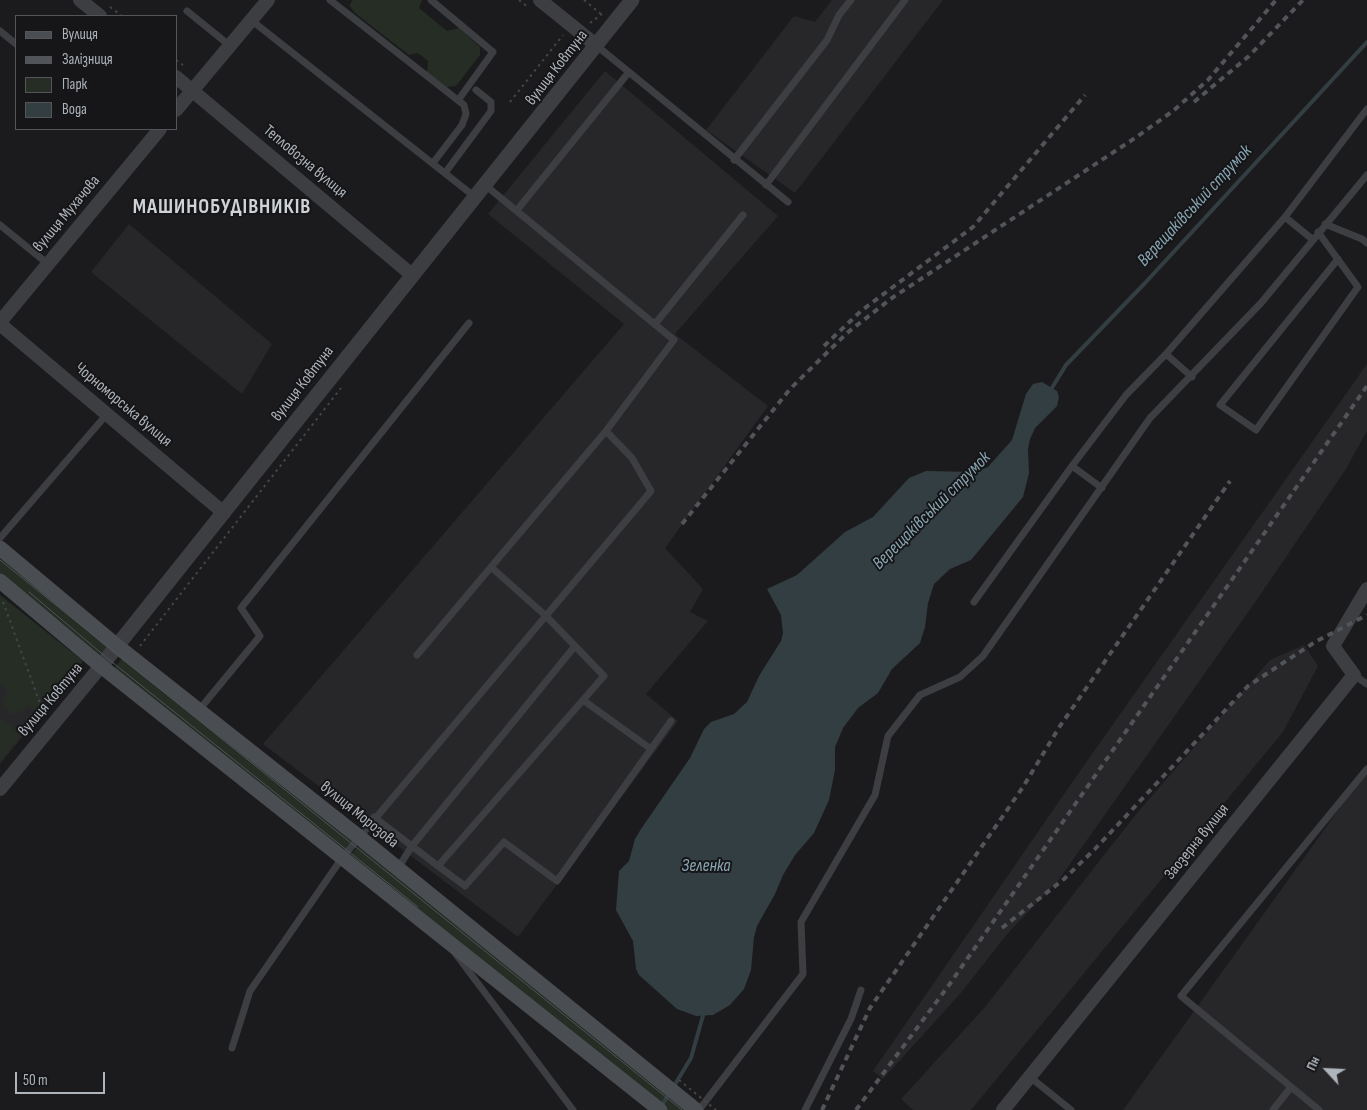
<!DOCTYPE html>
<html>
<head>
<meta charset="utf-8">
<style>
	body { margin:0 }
	#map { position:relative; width:1367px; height:1110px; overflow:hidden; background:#1b1b1d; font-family:"Sofia Sans Condensed",sans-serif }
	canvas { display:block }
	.legend { position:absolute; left:15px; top:15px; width:162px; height:115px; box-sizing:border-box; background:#161618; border:1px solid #535559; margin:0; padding:6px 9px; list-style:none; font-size:15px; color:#aeb4bb }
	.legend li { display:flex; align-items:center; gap:10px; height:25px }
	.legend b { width:25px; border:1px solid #535559 }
	.north { position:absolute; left:1302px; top:1045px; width:50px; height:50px; -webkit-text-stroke:4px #161618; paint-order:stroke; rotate:295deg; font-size:14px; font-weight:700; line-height:20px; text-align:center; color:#aeb4bb }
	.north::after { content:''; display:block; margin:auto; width:18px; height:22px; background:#aeb4bb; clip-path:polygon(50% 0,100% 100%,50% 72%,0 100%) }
	.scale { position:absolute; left:15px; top:1072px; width:90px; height:22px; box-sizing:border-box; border:2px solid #aeb4bb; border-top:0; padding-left:6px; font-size:15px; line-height:18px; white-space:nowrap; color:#aeb4bb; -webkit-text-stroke:4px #161618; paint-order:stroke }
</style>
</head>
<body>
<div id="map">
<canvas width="1367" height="1110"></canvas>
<ul class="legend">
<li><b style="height:6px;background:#4a4d52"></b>Вулиця</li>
<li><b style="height:6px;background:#515458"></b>Залізниця</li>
<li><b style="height:14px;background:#252d25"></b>Парк</li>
<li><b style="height:14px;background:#333e42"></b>Вода</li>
</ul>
<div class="north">Пн</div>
<div class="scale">50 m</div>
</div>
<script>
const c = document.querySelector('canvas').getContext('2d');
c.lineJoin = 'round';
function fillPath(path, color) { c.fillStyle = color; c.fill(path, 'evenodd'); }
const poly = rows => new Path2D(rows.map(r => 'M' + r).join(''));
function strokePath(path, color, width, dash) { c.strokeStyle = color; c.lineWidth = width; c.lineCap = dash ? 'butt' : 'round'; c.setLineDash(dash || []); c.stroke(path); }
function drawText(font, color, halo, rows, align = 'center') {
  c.font = font + ' "Sofia Sans Condensed",sans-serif'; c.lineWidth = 4; c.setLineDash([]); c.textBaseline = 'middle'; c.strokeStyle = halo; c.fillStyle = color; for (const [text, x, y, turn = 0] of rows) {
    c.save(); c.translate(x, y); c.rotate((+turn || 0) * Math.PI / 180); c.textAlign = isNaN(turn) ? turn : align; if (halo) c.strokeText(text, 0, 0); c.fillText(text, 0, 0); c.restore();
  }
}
const built = poly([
	[832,0,943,0,795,193,706,130,794,16,815,22],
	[605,71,778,216,675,334,768,406,665,548,703,589,690,612,708,621,646,694,678,721,518,937,263,744,624,324,488,214],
	[129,224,272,344,242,394,91,272],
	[1367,364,1367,431,1346,469,1256,601,1058,881,1008,933,960,994,883,1079,873,1071,1080,771],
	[1304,645,1318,666,1283,732,971,1110,913,1110,901,1099,985,1007,1137,813,1270,660],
	[0,683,40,715,0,764],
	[1367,770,1367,1110,1123,1110]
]);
const green = poly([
	[353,0,422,0,419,8,447,31,459,28,480,47,480,55,456,86,446,87,427,73,428,61,418,53,409,55,355,13,349,5],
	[0,553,113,647,101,662,0,577],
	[0,595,83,661,67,683,40,715,27,705,23,711,11,714,2,705,5,695,9,691,0,683],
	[124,656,353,840,344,851,113,670],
	[0,718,21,735,0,762],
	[359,845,688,1110,664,1110,348,858]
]);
const water = poly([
	[1042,382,1057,391,1059,397,1057,406,1035,428,1030,439,1028,449,1029,473,1023,497,971,560,950,569,934,584,928,603,925,627,920,643,892,669,878,693,858,708,843,728,835,747,835,770,829,800,814,833,795,855,783,875,775,894,757,926,754,937,751,970,744,989,730,1005,713,1015,696,1016,677,1009,639,975,636,969,633,941,616,910,619,871,629,861,635,839,641,829,690,758,704,729,711,722,734,714,747,702,759,676,781,641,783,633,781,615,767,589,797,575,845,532,873,517,909,478,926,471,975,472,988,467,1012,440,1026,394,1033,384]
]);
const stream = poly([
	[1050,391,1066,365,1145,283,1367,42],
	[674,1086,691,1058,704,1012],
	[661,1107,670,1092]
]);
const path = poly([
	[519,0,529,8],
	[584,0,601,14],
	[110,7,122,16],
	[590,23,602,14],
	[176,60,183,65],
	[510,102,563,35],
	[3,602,44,714],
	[140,646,341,388]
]);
const service = poly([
	[330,0,464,105,466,114,462,125,433,163],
	[431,0,493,52,459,99],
	[187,11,229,45],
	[251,20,475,197],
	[0,31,16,44],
	[597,46,788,202],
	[734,160,827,40,839,15,851,0],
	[445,173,491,111,491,102,476,90],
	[766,185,905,0],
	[517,210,629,72],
	[1285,217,1312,239],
	[1325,224,1362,239,1367,243],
	[0,225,48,264],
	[1318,232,1358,287,1256,430,1220,405,1338,259],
	[655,324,743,215],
	[1166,354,1192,377],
	[1072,466,1102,488],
	[0,538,107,414],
	[974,602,1072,466,1126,395,1166,354,1285,217,1367,109],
	[417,655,491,567],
	[1354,675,1367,684],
	[583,700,651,749],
	[199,710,260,636,241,608,469,323],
	[374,817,438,866,604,676,546,616,491,567,606,431,674,340,485,185],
	[438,866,465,886,504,842,557,881,671,721],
	[398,868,412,846,575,646],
	[455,953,573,1110],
	[232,1048,250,991,342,858,651,491,632,458,606,431],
	[1030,1077,1071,1110],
	[699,1110,803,974,801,922,875,795,888,736,920,695,960,677,983,656,1150,418,1261,303,1367,175],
	[805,1110,851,1019,861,990],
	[1273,1110,1291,1087],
	[1319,1110,1181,996,1367,769]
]);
const minor = poly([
	[80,0,100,16],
	[540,0,597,46],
	[176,77,412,275],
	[176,110,268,0],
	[0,322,160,129],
	[0,324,224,513],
	[0,789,101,666],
	[1003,1110,1354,675,1333,646,1367,589]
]);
const tertiary = poly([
	[101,666,632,0]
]);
const secondary = poly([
	[0,548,117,646,359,837,696,1110],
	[0,581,101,666,660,1110]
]);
const tram = poly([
	[0,560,682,1110],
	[29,592,107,658,418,907]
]);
const rail = poly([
	[1194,102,1249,56,1303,0],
	[824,346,861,311,973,227,1085,95],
	[682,524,790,389,847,333,892,298,1135,138,1173,111,1208,80,1276,0],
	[1002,928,1064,879,1095,849,1248,686,1315,642,1367,615],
	[822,1110,870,1008,1023,787,1060,726,1230,481],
	[856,1110,949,985,1367,386]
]);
const pathBridge = poly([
	[679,1080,716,1110]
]);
const streetNames = [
	["вулиця Ковтуна",557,68,-52],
	["Тепловозна вулиця",305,162,40],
	["вулиця Мухачова",67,214,-50],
	["вулиця Ковтуна",303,384,-52],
	["Чорноморська вулиця",123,405,40],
	["вулиця Ковтуна",51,700,-50],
	["вулиця Морозова",359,815,39],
	["Заозерна вулиця",1197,842,-51]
];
const waterNames = [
	["Верещаківський струмок",1195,206,-47],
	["Верещаківський струмок",932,511,-45],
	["Зеленка",706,866]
];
const districtNames = [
	["МАШИНОБУДІВНИКІВ",222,208]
];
fillPath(built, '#27272a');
fillPath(green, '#252d25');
fillPath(water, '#333e42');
strokePath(stream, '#333e42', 4);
strokePath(path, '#424549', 2, [2.5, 4]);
strokePath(service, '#3c3e42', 7);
strokePath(minor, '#3c3e42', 14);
strokePath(tertiary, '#3c3e42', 15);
strokePath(secondary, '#4a4d52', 15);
strokePath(tram, '#515458', 1);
strokePath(rail, '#515458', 4, [6, 5]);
strokePath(pathBridge, '#424549', 2, [2.5, 4]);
drawText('16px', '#aeb4bb', '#161618', streetNames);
drawText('italic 18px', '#88a6b3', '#161618', waterNames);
c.letterSpacing = '1px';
drawText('bold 21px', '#cfd3d8', '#161618', districtNames);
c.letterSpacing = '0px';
</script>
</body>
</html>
